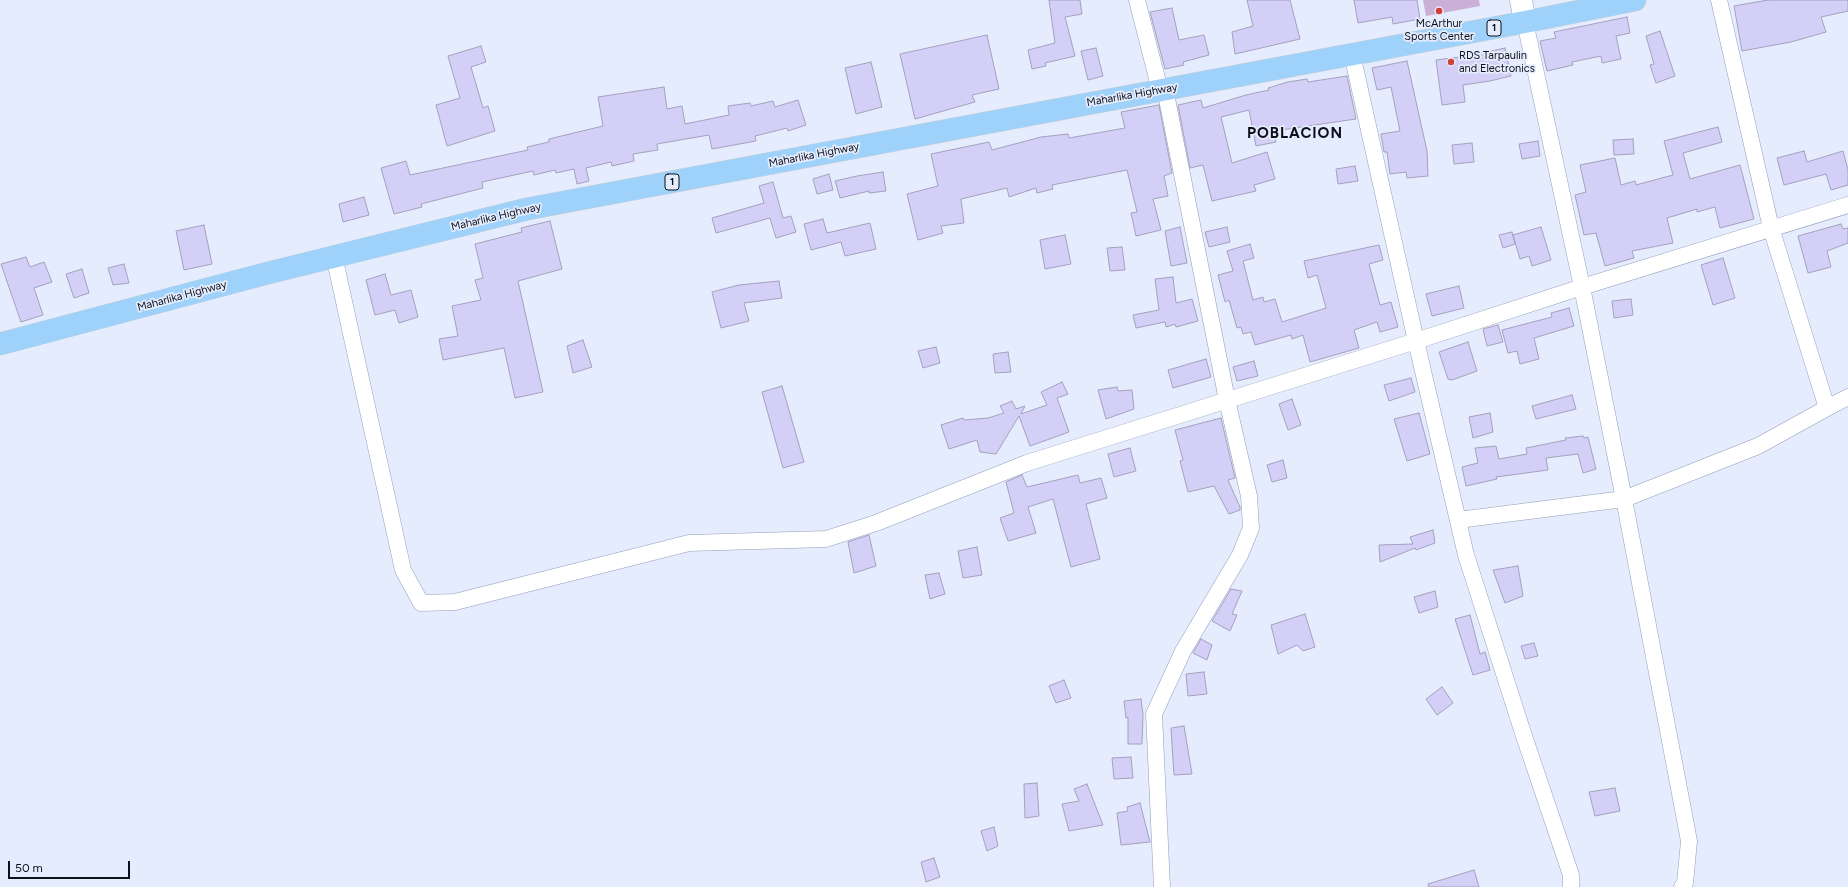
<!DOCTYPE html>
<html>
<head>
<meta charset="utf-8">
<style>
	body { margin:0 }
	#map { position:relative; width:1848px; height:887px; overflow:hidden; background:#e4ecfd; font-family:Figtree,sans-serif }
	canvas { display:block }
	.scale { position:absolute; left:8px; top:861px; width:122px; height:18px; box-sizing:border-box; border:2px solid #0c101a; border-top:0; padding-left:5px; font-size:12px; line-height:14px; white-space:nowrap; color:#0c101a; -webkit-text-stroke:3px #e4ecfd; paint-order:stroke }
</style>
</head>
<body>
<div id="map">
<canvas width="1848" height="887"></canvas>
<div class="scale">50 m</div>
</div>
<script>
const c = document.querySelector('canvas').getContext('2d');
c.lineJoin = 'round';
function fillPath(path, color) { c.fillStyle = color; c.fill(path, 'evenodd'); }
const poly = rows => new Path2D(rows.map(r => 'M' + r).join(''));
function strokePath(path, color, width, dash) { c.strokeStyle = color; c.lineWidth = width; c.lineCap = dash ? 'butt' : 'round'; c.setLineDash(dash || []); c.stroke(path); }
function drawText(font, color, halo, rows, align = 'center') {
  c.font = font + ' Figtree,sans-serif'; c.lineWidth = 3.5; c.setLineDash([]); c.textBaseline = 'middle'; c.strokeStyle = halo; c.fillStyle = color; for (const [text, x, y, turn = 0] of rows) {
    c.save(); c.translate(x, y); c.rotate((+turn || 0) * Math.PI / 180); c.textAlign = isNaN(turn) ? turn : align; if (halo) c.strokeText(text, 0, 0); c.fillText(text, 0, 0); c.restore();
  }
}
const green = poly([
	[1423,0,1479,0,1480,6,1426,16]
]);
const building = poly([
	[1049,0,1080,0,1082,14,1065,17,1075,56,1045,63,1046,66,1032,69,1028,50,1055,43,1049,0],
	[1247,0,1290,0,1300,39,1235,54,1232,32,1253,26,1247,0],
	[1354,0,1417,0,1420,19,1393,24,1392,17,1358,23,1354,0],
	[1768,0,1848,0,1848,11,1821,17,1826,32,1791,42,1742,51,1734,6,1768,0],
	[1172,8,1179,40,1204,35,1209,55,1183,62,1184,65,1165,69,1150,12,1172,8],
	[1627,17,1630,33,1616,36,1621,59,1602,63,1601,56,1572,62,1573,65,1547,71,1540,41,1556,38,1554,32,1627,17],
	[1660,31,1675,76,1656,83,1650,65,1654,64,1646,36,1660,31],
	[987,35,999,89,972,95,975,102,915,119,900,54,987,35],
	[481,46,486,62,471,67,483,108,488,106,495,131,447,146,436,105,460,98,448,56,481,46],
	[1096,48,1103,76,1088,80,1081,51,1096,48],
	[1505,48,1511,76,1490,81,1463,85,1465,102,1442,105,1436,60,1460,57,1460,54,1487,52,1505,48],
	[1407,61,1427,151,1428,176,1407,178,1406,172,1390,174,1387,152,1384,152,1381,134,1400,131,1391,87,1377,90,1372,68,1407,61],
	[871,62,882,107,856,114,845,68,871,62],
	[1347,76,1356,119,1274,131,1276,142,1256,146,1249,110,1221,117,1232,163,1267,152,1275,179,1254,185,1256,191,1212,201,1203,165,1190,168,1178,105,1201,100,1203,108,1246,95,1269,90,1268,88,1288,82,1307,79,1308,82,1347,76],
	[664,87,667,109,682,106,685,124,729,115,728,106,750,103,751,106,773,101,775,107,798,100,806,125,788,131,787,128,755,136,756,141,712,149,709,135,657,144,658,150,633,154,634,161,612,166,611,162,586,168,589,181,577,184,574,169,556,173,555,170,534,175,533,171,482,182,483,188,421,204,422,207,394,214,381,168,406,161,410,175,528,150,527,147,549,142,549,139,603,126,598,97,664,87],
	[1159,105,1172,173,1164,176,1168,196,1153,199,1161,230,1136,236,1131,213,1137,212,1127,170,1052,185,1053,189,1037,193,1036,188,1009,197,1007,188,961,199,964,223,941,226,943,233,918,240,907,194,938,186,931,154,989,142,992,150,1041,137,1068,134,1069,138,1125,128,1121,112,1159,105],
	[1718,127,1722,142,1683,153,1690,179,1740,165,1754,219,1720,228,1715,207,1697,212,1697,209,1667,218,1673,243,1632,251,1634,258,1605,266,1596,233,1584,235,1575,195,1586,192,1580,165,1615,158,1621,185,1635,181,1636,185,1673,175,1664,141,1718,127],
	[1633,139,1634,154,1614,155,1613,140,1633,139],
	[1538,141,1540,156,1522,159,1519,144,1538,141],
	[1472,143,1474,162,1454,164,1452,145,1472,143],
	[1804,151,1807,162,1843,151,1848,170,1848,185,1831,190,1826,174,1784,185,1777,158,1804,151],
	[1355,166,1358,181,1338,184,1336,169,1355,166],
	[883,172,886,191,869,193,869,191,840,198,835,181,857,176,883,172],
	[829,174,833,190,817,194,813,179,829,174],
	[773,182,783,218,791,216,796,232,776,238,770,218,716,233,712,218,764,203,759,186,773,182],
	[364,197,369,215,343,222,339,204,364,197],
	[823,219,827,233,870,223,876,249,845,256,841,242,811,250,804,224,823,219],
	[550,221,562,269,518,281,543,392,515,398,504,348,443,360,439,339,458,336,452,306,481,300,475,280,483,278,475,244,522,232,521,228,550,221],
	[1841,224,1843,229,1848,228,1848,243,1827,251,1831,267,1808,273,1798,236,1841,224],
	[204,225,212,264,184,270,176,231,204,225],
	[1180,227,1187,263,1171,266,1165,231,1180,227],
	[1227,227,1230,242,1209,247,1205,232,1227,227],
	[1541,227,1551,260,1532,266,1529,256,1520,259,1513,235,1541,227],
	[1512,232,1515,244,1503,248,1499,235,1512,232],
	[1065,235,1071,264,1045,269,1040,240,1065,235],
	[1250,244,1254,258,1243,261,1253,300,1263,297,1264,302,1275,299,1282,322,1326,308,1317,275,1308,278,1304,261,1379,245,1383,260,1369,264,1380,305,1391,302,1398,327,1380,332,1377,322,1354,330,1359,348,1310,362,1303,335,1292,339,1291,335,1255,345,1251,332,1243,334,1241,327,1237,328,1229,300,1225,302,1218,275,1233,271,1227,251,1250,244],
	[1122,247,1125,270,1110,271,1107,248,1122,247],
	[26,257,30,267,44,262,52,282,34,288,43,315,21,322,1,264,26,257],
	[1723,258,1735,298,1713,305,1701,265,1723,258],
	[124,264,129,283,113,285,108,268,124,264],
	[82,269,89,293,74,298,66,274,82,269],
	[385,274,391,295,411,290,418,317,399,323,395,310,375,315,366,280,385,274],
	[1173,277,1176,303,1192,299,1198,321,1176,327,1175,324,1166,327,1165,322,1136,328,1133,315,1159,310,1155,279,1173,277],
	[779,281,782,298,744,303,749,321,721,328,712,292,739,285,779,281],
	[1459,286,1464,308,1432,316,1426,294,1459,286],
	[1631,299,1633,315,1614,318,1612,301,1631,299],
	[1569,308,1574,326,1534,338,1539,359,1520,364,1517,351,1508,353,1502,330,1552,317,1551,313,1569,308],
	[1498,325,1503,342,1487,346,1483,329,1498,325],
	[583,340,592,367,573,373,567,346,583,340],
	[1468,342,1477,371,1452,380,1448,379,1439,352,1468,342],
	[936,347,940,363,923,368,918,351,936,347],
	[1008,352,1011,372,995,373,993,354,1008,352],
	[1206,359,1211,377,1173,388,1168,370,1206,359],
	[1254,361,1258,376,1237,381,1233,367,1254,361],
	[1411,378,1415,392,1389,401,1384,385,1411,378],
	[1062,382,1068,394,1057,398,1069,432,1030,446,1019,416,996,454,980,452,977,440,949,449,941,425,963,418,964,420,988,418,1004,413,1000,406,1012,401,1016,409,1025,406,1021,414,1047,405,1041,392,1062,382],
	[782,386,804,462,783,468,762,392,782,386],
	[1117,387,1118,391,1132,390,1134,409,1106,419,1098,390,1117,387],
	[1572,395,1576,409,1536,419,1532,406,1572,395],
	[1292,399,1301,425,1288,430,1279,404,1292,399],
	[1419,413,1430,454,1407,461,1394,419,1419,413],
	[1490,413,1493,432,1473,438,1469,417,1490,413],
	[1221,418,1235,478,1228,480,1240,507,1240,510,1229,514,1214,486,1188,492,1180,461,1183,460,1175,430,1221,418],
	[1583,436,1584,438,1588,437,1596,469,1583,473,1578,454,1546,458,1548,470,1496,477,1497,479,1466,486,1462,467,1478,463,1475,448,1496,446,1499,459,1527,454,1526,448,1566,440,1565,438,1583,436],
	[1130,448,1136,471,1114,477,1108,454,1130,448],
	[1283,460,1287,478,1272,482,1267,465,1283,460],
	[1022,475,1027,487,1078,475,1080,483,1101,478,1107,498,1086,504,1100,559,1071,567,1053,499,1028,507,1036,533,1008,541,1000,518,1014,513,1006,482,1022,475],
	[1433,530,1435,543,1416,550,1415,548,1380,562,1379,545,1413,544,1410,537,1433,530],
	[869,535,876,566,854,573,848,542,869,535],
	[977,547,982,575,963,578,958,551,977,547],
	[1518,566,1523,596,1505,603,1493,570,1518,566],
	[939,573,945,594,930,599,925,575,939,573],
	[1231,589,1242,591,1232,614,1237,615,1230,631,1212,621,1231,589],
	[1435,591,1438,607,1419,613,1414,597,1435,591],
	[1305,614,1315,647,1303,651,1297,645,1278,654,1271,625,1305,614],
	[1470,615,1480,654,1485,652,1490,670,1473,675,1455,619,1470,615],
	[1201,639,1212,645,1207,660,1193,653,1201,639],
	[1534,643,1538,656,1525,659,1521,646,1534,643],
	[1204,672,1207,694,1188,696,1186,674,1204,672],
	[1064,680,1071,698,1056,703,1049,686,1064,680],
	[1442,687,1453,703,1437,715,1426,699,1442,687],
	[1141,699,1143,715,1142,744,1128,744,1128,717,1126,718,1124,701,1141,699],
	[1184,726,1192,774,1174,775,1171,728,1184,726],
	[1131,757,1133,778,1114,779,1112,758,1131,757],
	[1037,783,1039,816,1025,818,1024,784,1037,783],
	[1087,784,1103,825,1069,831,1062,804,1079,801,1074,789,1087,784],
	[1615,788,1620,811,1595,816,1589,792,1615,788],
	[1140,803,1150,842,1121,845,1117,813,1128,811,1127,807,1140,803],
	[994,827,998,846,987,851,981,831,994,827],
	[934,858,940,877,926,882,921,862,934,858],
	[1474,870,1479,887,1429,887,1428,884,1474,870]
]);
const street = poly([
	[1137,0,1160,90],
	[1719,0,1771,228,1827,408,1848,397],
	[1525,22,1582,287,1624,499,1758,446,1827,408],
	[1352,54,1416,341,1466,555,1523,733,1571,875,1571,887],
	[334,256,403,570,421,603,455,602,689,543,826,539,876,523,1027,463,1416,341,1582,287,1848,205],
	[1458,520,1624,499,1689,841,1685,883,1682,887],
	[1162,887,1154,714,1183,651,1240,555,1251,528,1249,496,1227,400,1165,89]
]);
const secondary = poly([
	[1521,0,1525,22]
]);
const highway = poly([
	[0,344,268,273,527,209,1525,22,1635,0]
]);
const markers = [
	[1439,11,4,"#d04236"],
	[1451,62,4,"#d04236"]
];
const shields = [
	[1494,28,14],
	[672,182,14]
];
const shieldNames = [
	["1",1494,28],
	["1",672,182]
];
const poiNames = [
	["McArthur",1439,24],
	["Sports Center",1439,37],
	["RDS Tarpaulin",1459,56,"left"],
	["and Electronics",1459,69,"left"]
];
const streetNames = [
	["Maharlika Highway",1132,95,-10],
	["Maharlika Highway",814,155,-11],
	["Maharlika Highway",496,217,-13],
	["Maharlika Highway",182,296,-15]
];
const districtNames = [
	["POBLACION",1295,134]
];
fillPath(green, '#cab0d6');
fillPath(building, '#d4cff6');
strokePath(building, '#a4a0be', 1);
strokePath(street, '#939eba', 17);
strokePath(secondary, '#939eba', 23);
strokePath(highway, '#cecfd1', 23);
strokePath(street, '#fff', 16);
strokePath(secondary, '#fff', 22);
strokePath(highway, '#9fd2fa', 22);
for (const [x, y, r, color] of markers) { const dot = new Path2D(); dot.arc(x, y, r, 0, 2 * Math.PI); c.fillStyle = color; c.fill(dot); strokePath(dot, '#e4ecfd', 1.5); }
for (const [x, y, w] of shields) { const box = new Path2D(); box.roundRect(x - w / 2, y - 8, w, 16, 3); c.fillStyle = '#e4ecfd'; c.fill(box); strokePath(box, '#0c101a', 1); }
drawText('bold 10px', '#0c101a', null, shieldNames);
drawText('11px', '#0c101a', '#e4ecfd', poiNames);
drawText('11px', '#0c101a', '#e4ecfd', streetNames);
c.letterSpacing = '1px';
drawText('bold 15px', '#0c101a', '#e4ecfd', districtNames);
c.letterSpacing = '0px';
</script>
</body>
</html>
